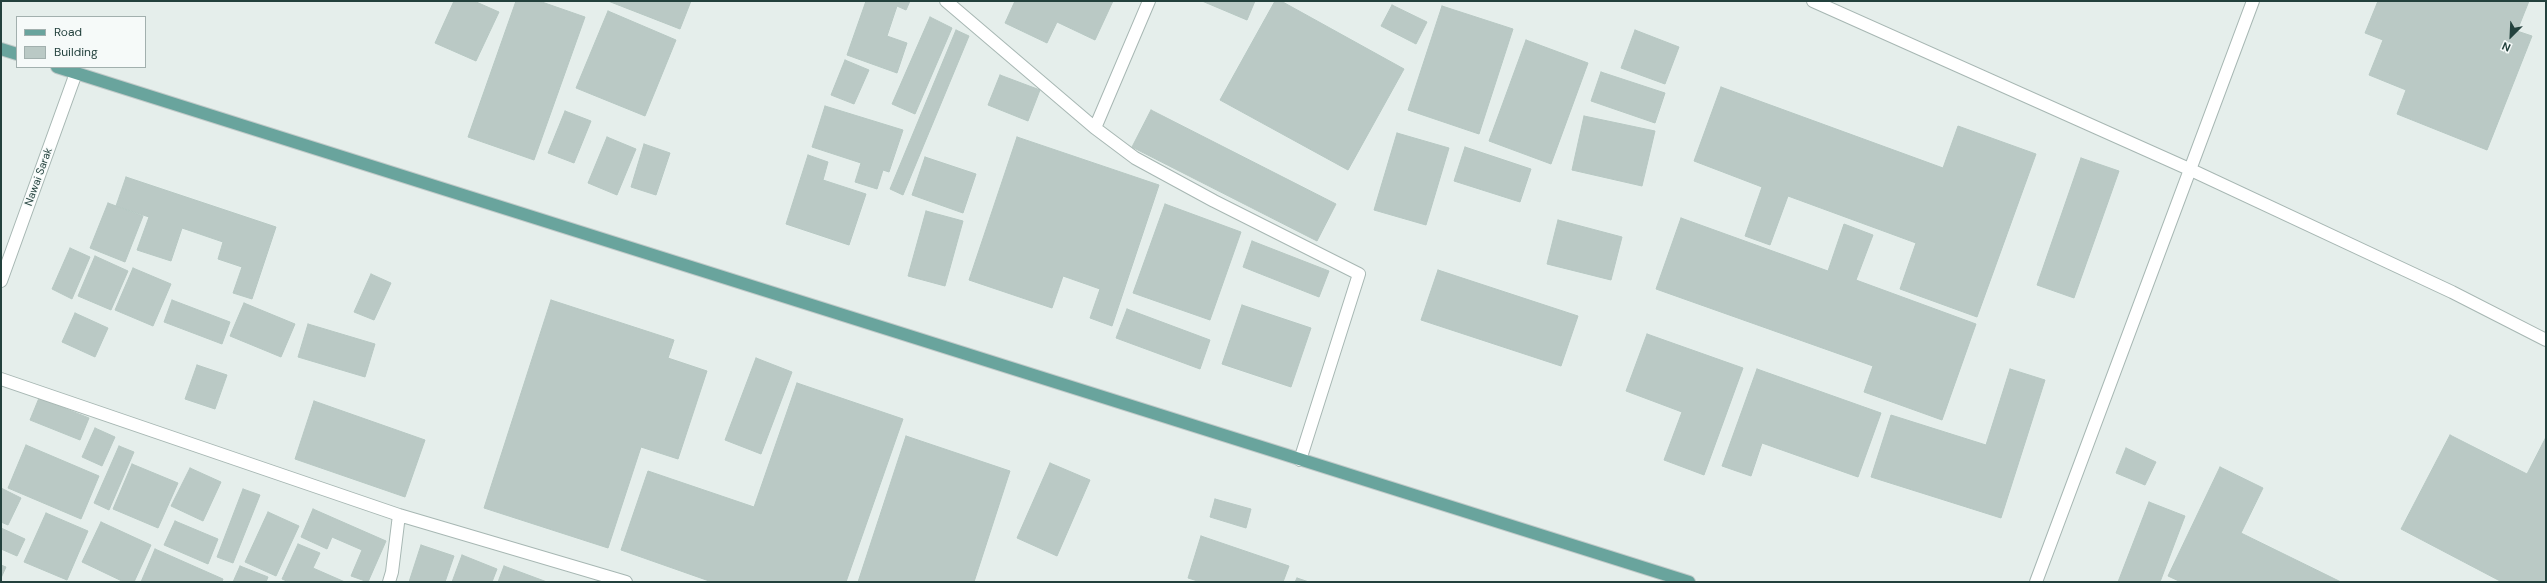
<!DOCTYPE html>
<html>
<head>
<meta charset="utf-8">
<style>
	body { margin:0 }
	#map { position:relative; width:2547px; height:583px; overflow:hidden; background:#e5eeeb; font-family:"DM Sans",sans-serif }
	canvas { display:block }
	.frame { position:absolute; inset:0; border:2px solid #23413d; pointer-events:none }
	.legend { position:absolute; left:16px; top:16px; width:130px; height:52px; box-sizing:border-box; background:#f6faf9; border:1px solid #a2b0ae; margin:0; padding:5px 7px; list-style:none; font-size:12px; color:#23413d }
	.legend li { display:flex; align-items:center; gap:8px; height:20px }
	.legend b { width:20px; border:1px solid #a2b0ae }
	.north { position:absolute; left:2491px; top:16px; width:40px; height:40px; -webkit-text-stroke:3px #f6faf9; paint-order:stroke; rotate:204deg; font-size:11px; font-weight:700; line-height:16px; text-align:center; color:#23413d }
	.north::after { content:''; display:block; margin:auto; width:14px; height:18px; background:#23413d; clip-path:polygon(50% 0,100% 100%,50% 72%,0 100%) }
</style>
</head>
<body>
<div id="map">
<canvas width="2547" height="583"></canvas>
<div class="frame"></div>
<ul class="legend">
<li><b style="height:5px;background:#69a49d"></b>Road</li>
<li><b style="height:11px;background:#bac9c5"></b>Building</li>
</ul>
<div class="north">N</div>
</div>
<script>
const c = document.querySelector('canvas').getContext('2d');
c.lineJoin = 'round';
function fillPath(path, color) { c.fillStyle = color; c.fill(path, 'evenodd'); }
const poly = rows => new Path2D(rows.map(r => 'M' + r).join(''));
function strokePath(path, color, width, dash) { c.strokeStyle = color; c.lineWidth = width; c.lineCap = dash ? 'butt' : 'round'; c.setLineDash(dash || []); c.stroke(path); }
function drawText(font, color, halo, rows, align = 'center') {
  c.font = font + ' "DM Sans",sans-serif'; c.lineWidth = 3; c.setLineDash([]); c.textBaseline = 'middle'; c.strokeStyle = halo; c.fillStyle = color; for (const [text, x, y, turn = 0] of rows) {
    c.save(); c.translate(x, y); c.rotate((+turn || 0) * Math.PI / 180); c.textAlign = isNaN(turn) ? turn : align; if (halo) c.strokeText(text, 0, 0); c.fillText(text, 0, 0); c.restore();
  }
}
const building = poly([
	[454,1,474,1,499,12,476,61,435,43,454,1],
	[516,1,539,1,585,17,534,160,468,137,516,1],
	[608,1,691,1,680,29,608,1],
	[866,1,910,1,906,10,897,6,887,36,907,43,897,73,847,55,866,1],
	[1015,1,1113,1,1095,40,1057,22,1047,43,1005,23,1015,1],
	[1202,1,1255,1,1247,20,1202,1],
	[1275,1,1281,1,1404,69,1348,170,1220,100,1275,1],
	[2378,1,2529,1,2517,31,2532,36,2487,150,2397,114,2406,90,2369,75,2383,40,2365,33,2378,1],
	[1392,5,1427,22,1416,44,1381,26,1392,5],
	[1442,6,1513,29,1479,134,1408,110,1442,6],
	[608,11,676,40,645,116,576,88,608,11],
	[930,17,952,28,915,114,892,104,930,17],
	[956,30,969,36,903,195,890,189,956,30],
	[1635,30,1679,47,1665,84,1621,68,1635,30],
	[1526,40,1588,63,1551,164,1489,141,1526,40],
	[845,60,869,70,854,104,831,95,845,60],
	[1601,72,1665,93,1655,123,1591,101,1601,72],
	[1000,75,1040,90,1028,121,988,105,1000,75],
	[1721,87,1943,168,1958,126,2036,154,1977,317,1900,289,1916,243,1788,196,1770,245,1745,236,1762,187,1694,161,1721,87],
	[825,106,903,130,889,172,883,170,877,189,855,182,861,163,812,147,825,106],
	[1151,110,1336,204,1317,241,1132,147,1151,110],
	[565,111,591,121,574,163,548,153,565,111],
	[1584,116,1655,131,1642,186,1572,170,1584,116],
	[1397,133,1449,148,1426,225,1374,210,1397,133],
	[607,137,636,149,617,195,588,183,607,137],
	[1017,137,1159,185,1112,326,1090,318,1100,289,1063,276,1052,308,969,280,1017,137],
	[644,144,670,153,656,195,631,187,644,144],
	[1465,147,1531,169,1520,202,1454,181,1465,147],
	[808,155,828,162,823,180,866,194,849,245,786,224,808,155],
	[925,157,976,174,963,213,912,195,925,157],
	[2081,158,2119,171,2074,298,2037,285,2081,158],
	[126,177,276,227,252,299,233,293,242,267,218,259,223,242,182,228,171,261,137,250,149,217,116,206,126,177],
	[108,203,143,216,125,262,90,248,108,203],
	[1165,204,1241,232,1210,320,1133,293,1165,204],
	[926,211,963,221,945,286,908,276,926,211],
	[1681,218,1828,271,1844,224,1873,235,1856,280,1976,324,1942,420,1864,392,1873,366,1656,289,1681,218],
	[1558,220,1622,237,1611,280,1547,264,1558,220],
	[1252,241,1329,271,1319,297,1243,267,1252,241],
	[70,248,90,257,72,299,52,289,70,248],
	[95,256,128,271,111,310,78,296,95,256],
	[133,268,171,284,153,326,115,310,133,268],
	[1438,270,1578,316,1561,366,1421,320,1438,270],
	[371,274,391,283,374,320,354,312,371,274],
	[172,300,230,322,222,344,164,322,172,300],
	[551,300,674,340,668,358,707,371,678,459,641,447,608,548,484,508,551,300],
	[244,303,295,324,281,357,230,336,244,303],
	[1242,305,1311,328,1291,387,1222,364,1242,305],
	[1127,309,1210,340,1200,369,1116,338,1127,309],
	[75,313,108,328,95,357,62,342,75,313],
	[308,324,375,344,365,377,298,357,308,324],
	[1647,334,1743,368,1704,475,1664,460,1682,412,1626,391,1647,334],
	[756,358,792,372,761,454,725,440,756,358],
	[197,365,227,375,215,409,185,399,197,365],
	[1757,369,1881,413,1858,477,1762,443,1751,476,1722,466,1757,369],
	[2010,369,2045,380,2001,518,1871,477,1891,415,1986,445,2010,369],
	[797,383,903,419,846,582,712,582,621,550,648,471,754,507,797,383],
	[39,398,89,418,80,440,30,420,39,398],
	[314,401,425,440,405,497,295,459,314,401],
	[95,428,115,437,102,466,82,457,95,428],
	[2450,435,2527,474,2546,437,2546,582,2502,582,2401,529,2450,435],
	[906,436,1010,471,974,582,858,582,906,436],
	[26,445,99,476,81,519,8,488,26,445],
	[119,446,134,452,109,510,94,503,119,446],
	[2126,448,2156,462,2145,485,2116,473,2126,448],
	[1050,463,1090,480,1057,556,1017,538,1050,463],
	[132,464,178,483,158,528,113,509,132,464],
	[2220,467,2263,488,2241,533,2341,582,2181,582,2168,576,2220,467],
	[190,468,221,482,203,521,171,506,190,468],
	[1,488,21,498,8,525,1,522,1,488],
	[243,489,260,495,233,563,217,557,243,489],
	[1215,499,1251,509,1246,528,1210,517,1215,499],
	[2149,502,2185,516,2160,582,2118,582,2149,502],
	[313,509,386,541,368,582,351,576,362,550,332,537,327,549,301,537,313,509],
	[268,512,299,526,276,576,245,562,268,512],
	[46,513,88,531,67,580,24,562,46,513],
	[175,521,218,539,208,564,164,545,175,521],
	[101,522,151,545,134,582,124,582,82,562,101,522],
	[1,528,25,539,17,556,1,549,1,528],
	[1201,536,1289,566,1283,582,1201,582,1188,578,1201,536],
	[298,544,320,553,313,568,345,582,289,582,282,579,298,544],
	[421,545,454,556,445,582,409,582,421,545],
	[155,549,223,579,222,582,141,582,155,549],
	[462,555,497,569,492,582,452,582,462,555],
	[1,565,6,567,1,578,1,565],
	[240,566,268,577,266,582,233,582,240,566],
	[504,566,547,582,498,582,504,566],
	[1297,578,1309,582,1295,582,1297,578]
]);
const minor = poly([
	[946,1,1095,128,1135,158,1214,201,1359,274,1300,460],
	[1813,1,2189,169,2452,292,2546,340],
	[1095,128,1149,1],
	[1,281,76,73],
	[1,379,399,515,626,582],
	[389,582,392,572,399,515],
	[2036,582,2253,1]
]);
const major = poly([
	[1,49,17,54],
	[57,67,1689,582]
]);
const streetNames = [
	["Nawai Sarak",39,177,-70]
];
fillPath(building, '#bac9c5');
strokePath(building, '#b7c8c3', 1);
strokePath(minor, '#a7b7b3', 14);
strokePath(major, '#c1cac9', 14);
strokePath(minor, '#fff', 12);
strokePath(major, '#69a49d', 12);
drawText('11px', '#23413d', '#f6faf9', streetNames);
</script>
</body>
</html>
